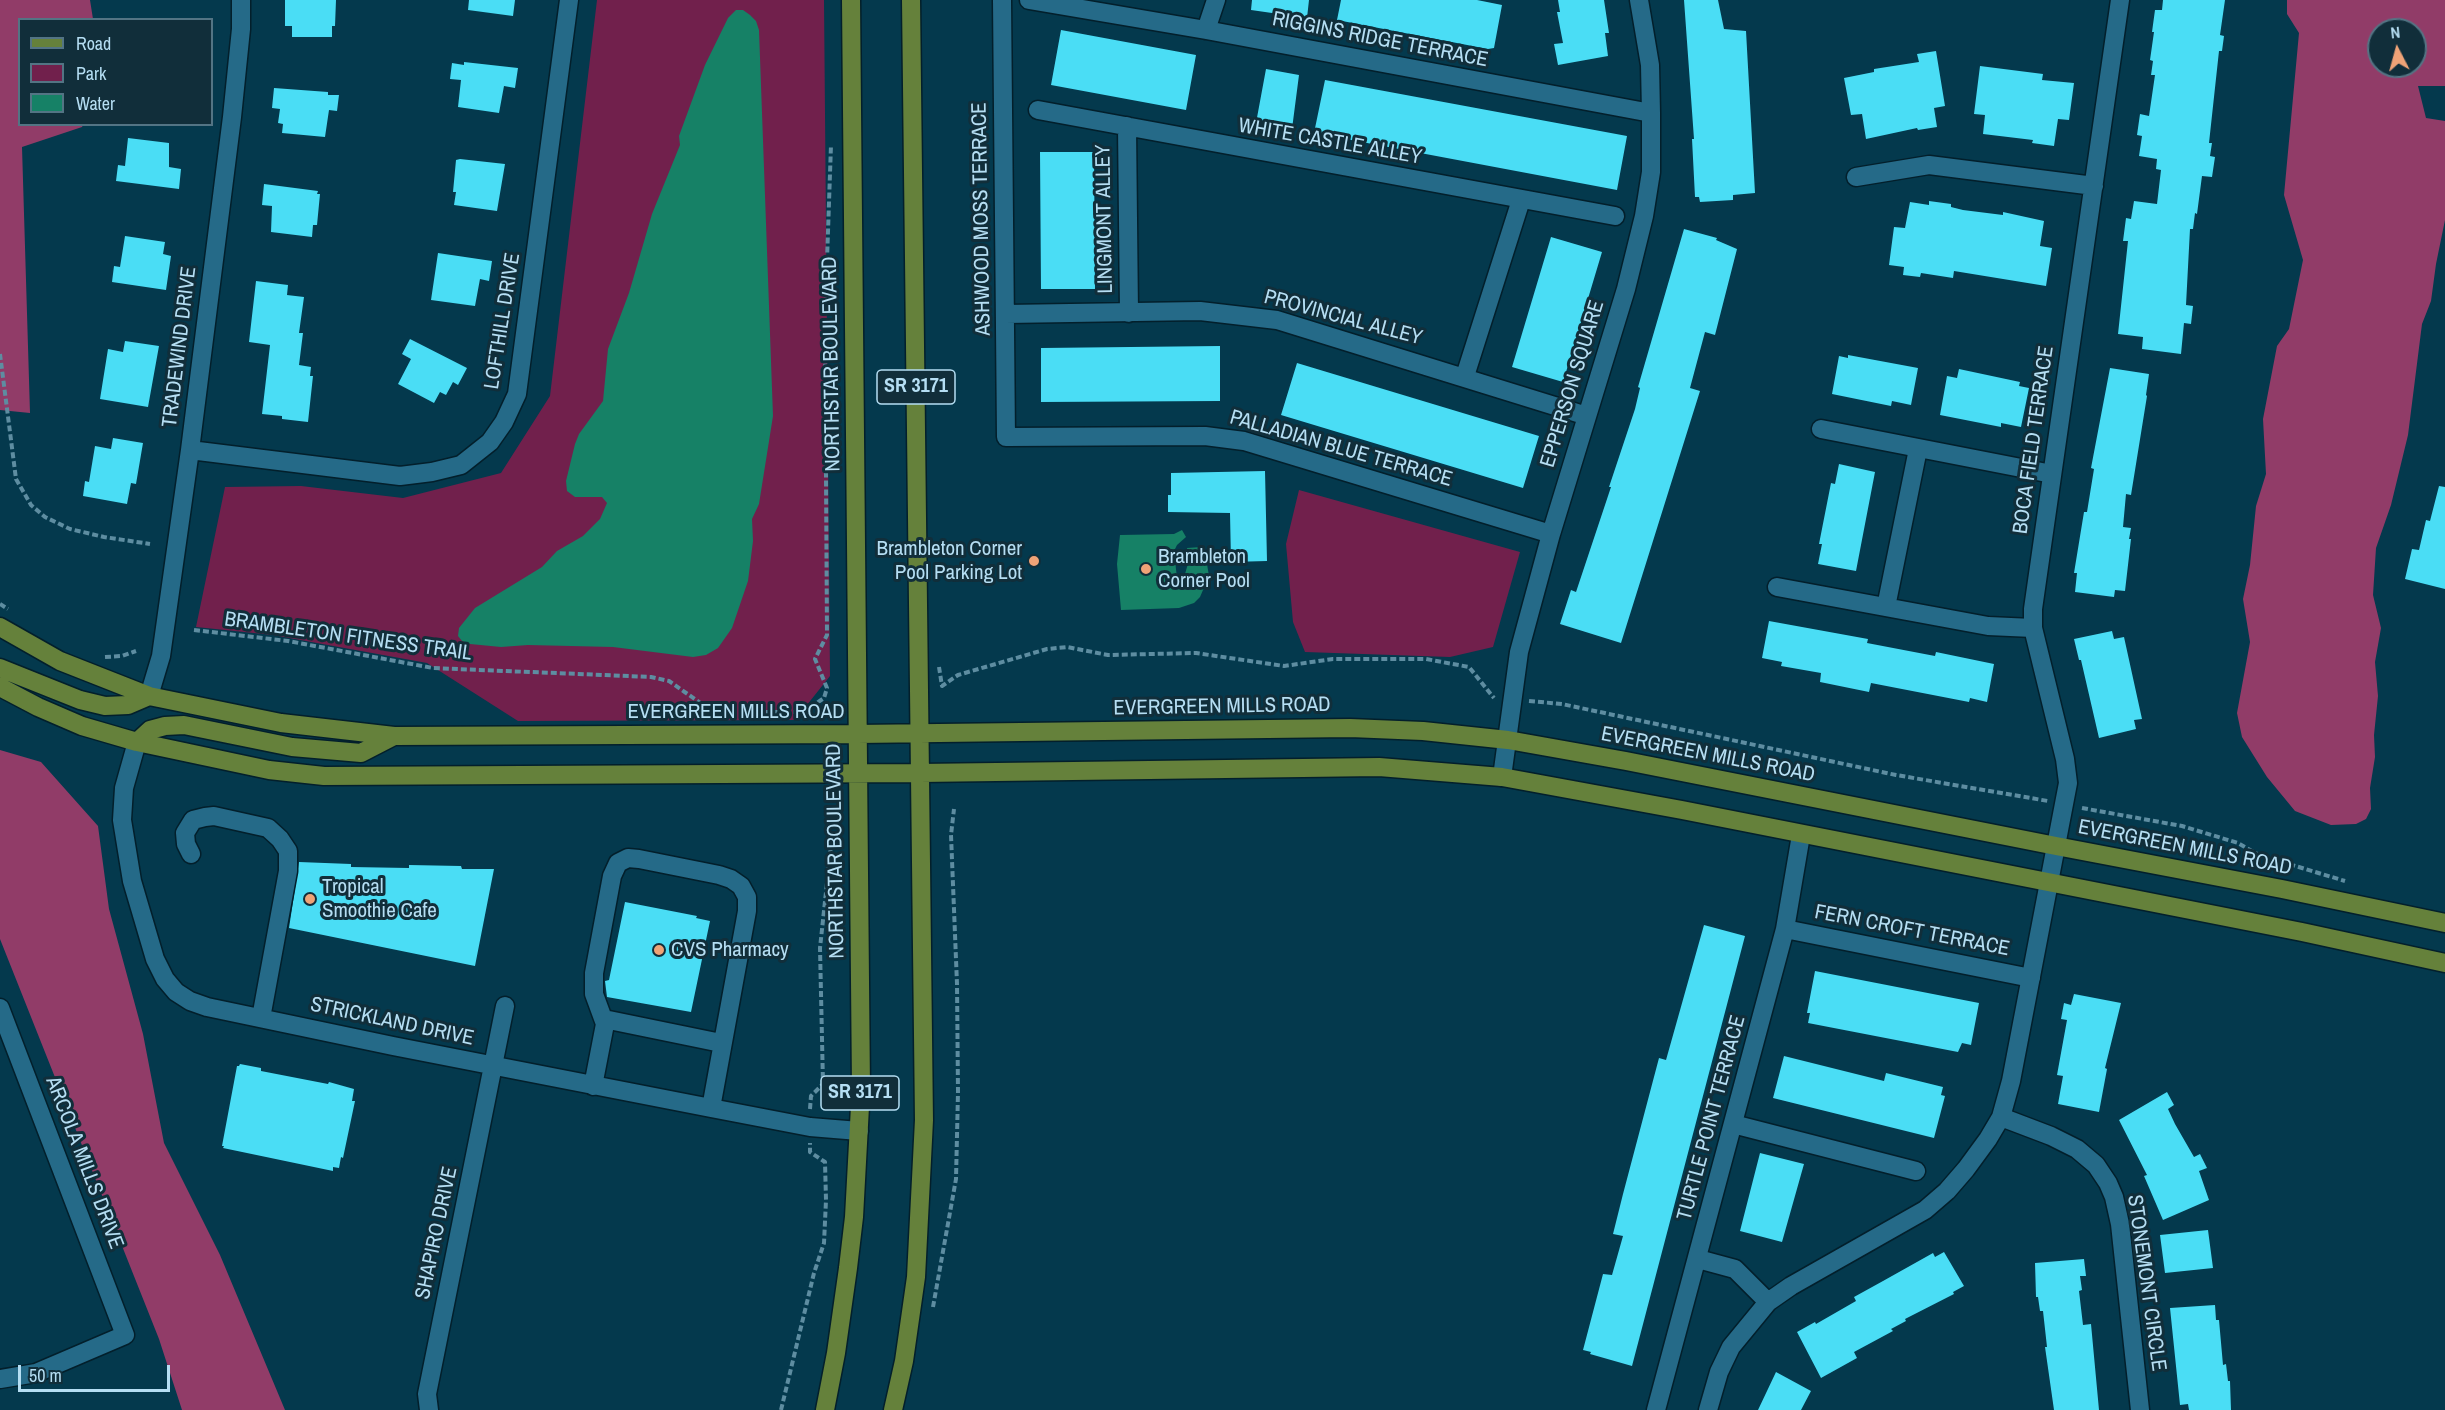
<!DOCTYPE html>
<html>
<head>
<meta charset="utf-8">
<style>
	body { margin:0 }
	#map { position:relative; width:2445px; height:1410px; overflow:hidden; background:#04394d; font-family:"Archivo Narrow",sans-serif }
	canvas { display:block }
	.legend { position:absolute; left:18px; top:18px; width:195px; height:108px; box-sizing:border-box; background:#112e3a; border:2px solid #537484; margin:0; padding:8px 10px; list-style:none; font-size:18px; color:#b5def3 }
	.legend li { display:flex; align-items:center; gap:12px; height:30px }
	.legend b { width:30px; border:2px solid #537484 }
	.north { position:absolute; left:2367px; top:18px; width:60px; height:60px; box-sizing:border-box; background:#112e3a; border:2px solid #537484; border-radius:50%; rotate:354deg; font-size:16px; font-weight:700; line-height:24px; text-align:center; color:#b5def3 }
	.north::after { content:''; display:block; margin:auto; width:21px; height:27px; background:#efa377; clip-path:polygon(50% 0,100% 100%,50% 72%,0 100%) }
	.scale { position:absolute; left:18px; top:1365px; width:152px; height:27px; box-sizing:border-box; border:3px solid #b5def3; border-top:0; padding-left:8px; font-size:18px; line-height:21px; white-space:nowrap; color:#b5def3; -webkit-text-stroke:4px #112e3a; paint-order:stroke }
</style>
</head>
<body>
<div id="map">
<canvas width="2445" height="1410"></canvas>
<ul class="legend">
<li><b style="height:8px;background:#65813b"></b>Road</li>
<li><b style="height:16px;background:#71204c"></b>Park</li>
<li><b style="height:16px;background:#168166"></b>Water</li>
</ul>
<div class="north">N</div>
<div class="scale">50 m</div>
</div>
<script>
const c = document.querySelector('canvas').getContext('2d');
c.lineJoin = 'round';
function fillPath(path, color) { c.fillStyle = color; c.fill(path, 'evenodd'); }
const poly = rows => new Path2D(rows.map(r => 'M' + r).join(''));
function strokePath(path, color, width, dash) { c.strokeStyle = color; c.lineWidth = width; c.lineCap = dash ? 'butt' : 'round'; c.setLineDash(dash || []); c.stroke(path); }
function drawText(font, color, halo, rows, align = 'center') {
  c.font = font + ' "Archivo Narrow",sans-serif'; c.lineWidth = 6; c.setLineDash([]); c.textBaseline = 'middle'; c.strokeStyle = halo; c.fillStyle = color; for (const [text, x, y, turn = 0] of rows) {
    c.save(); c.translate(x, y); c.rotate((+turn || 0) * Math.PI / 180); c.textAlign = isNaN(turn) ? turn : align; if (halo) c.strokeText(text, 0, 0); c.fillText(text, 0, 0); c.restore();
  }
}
const green = poly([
	[597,0,824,0,830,676,795,720,518,721,427,663,273,635,196,627,225,487,301,486,403,498,501,473,550,396],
	[1299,490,1520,552,1493,647,1450,657,1305,652,1293,622,1286,544]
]);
const forest = poly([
	[0,0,90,0,93,19,20,20,20,124,83,125,82,127,22,147,30,413,0,410],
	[2287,0,2445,0,2445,86,2418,86,2426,118,2445,121,2445,220,2436,264,2431,301,2422,324,2408,435,2391,505,2376,548,2373,595,2381,628,2375,662,2378,696,2374,735,2375,757,2370,788,2371,809,2366,819,2356,824,2331,825,2295,811,2267,777,2242,737,2237,713,2250,642,2243,599,2250,565,2256,506,2266,474,2263,419,2277,346,2289,329,2303,260,2284,195,2299,33,2287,14],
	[2379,30,2415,30,2415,66,2379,66],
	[0,750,41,762,98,826,109,909,143,1034,164,1143,220,1255,285,1410,182,1410,159,1339,0,939]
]);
const water = poly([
	[736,10,743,10,750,15,756,21,759,30,773,416,759,504,752,519,753,541,748,581,732,628,718,648,706,655,693,657,613,647,528,645,501,647,470,644,462,641,458,636,459,628,475,608,542,567,557,551,583,536,600,519,607,503,602,497,575,497,567,491,566,481,575,444,579,434,603,401,608,349,629,293,652,214,680,145,679,136,705,65,728,18],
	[1182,530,1186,537,1177,545,1174,551,1177,578,1181,580,1185,574,1189,560,1187,548,1201,547,1206,558,1209,576,1200,597,1194,603,1179,608,1121,610,1117,564,1120,535,1174,534]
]);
const building = poly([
	[285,0,336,0,335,26,332,26,332,37,292,37,292,26,285,26],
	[469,0,515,0,513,16,468,10],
	[1252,0,1309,0,1307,18,1251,10],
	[1341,0,1477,0,1502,5,1494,48,1488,49,1337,20],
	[1558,0,1604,0,1609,33,1605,33,1608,56,1558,65,1554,44,1563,43,1557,12,1560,12],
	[1684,0,1718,0,1724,29,1746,31,1755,193,1733,195,1733,200,1700,202,1699,197,1695,197,1692,139,1694,139],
	[2163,0,2225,0,2220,35,2224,36,2222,51,2219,51,2209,143,2212,143,2210,156,2215,157,2212,177,2202,176,2197,214,2195,213,2193,229,2190,229,2186,305,2193,306,2191,324,2184,323,2181,354,2142,349,2143,337,2118,334,2128,241,2123,241,2126,218,2131,219,2134,201,2157,204,2161,170,2156,169,2157,159,2139,156,2142,136,2137,135,2140,114,2149,116,2155,75,2151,75,2153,61,2150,60,2154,32,2152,32,2155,10,2162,10],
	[1061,30,1196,55,1186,110,1051,85],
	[1936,51,1945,106,1934,108,1937,127,1918,130,1917,128,1866,139,1862,114,1851,115,1844,78,1874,72,1874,69,1919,62,1917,54],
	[464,62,518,68,515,88,504,86,499,113,458,107,461,80,450,79,452,63,464,65],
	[1980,66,2043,74,2042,80,2074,83,2069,120,2058,119,2054,146,2032,143,2033,140,1983,134,1985,115,1974,114],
	[1266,69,1299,75,1292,129,1256,123],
	[1325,80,1627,136,1617,190,1314,133],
	[274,88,328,92,328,95,339,95,337,111,329,110,325,137,282,133,283,124,278,123,280,109,272,108],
	[128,138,169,143,169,167,181,169,179,189,116,181,118,165,125,166],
	[1040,152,1094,152,1095,289,1041,289],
	[460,159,505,164,497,211,454,205,456,192,453,192,456,160],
	[264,184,318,191,317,194,320,194,317,225,313,225,312,237,271,232,272,206,262,205],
	[1929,201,1951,204,1951,207,1963,210,2003,215,2003,212,2044,221,2040,246,2052,248,2046,286,1954,271,1953,278,1921,273,1920,277,1903,275,1904,267,1889,265,1894,227,1905,228,1910,202,1929,205],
	[1684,229,1717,238,1716,240,1737,249,1715,335,1705,332,1690,388,1700,391,1621,643,1560,624,1571,590,1576,592,1611,487,1609,487,1635,409,1640,388,1638,387],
	[125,236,165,242,163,254,171,256,166,290,112,282,114,266,120,267],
	[1551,237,1602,252,1563,382,1512,367],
	[438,253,492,261,489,281,480,279,475,306,431,300],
	[256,281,288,285,287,295,304,297,299,333,303,333,299,365,311,367,310,376,313,376,308,422,282,419,282,416,262,414,270,345,249,342],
	[410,339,467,368,458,385,453,382,446,395,440,392,434,403,398,384,411,359,402,354],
	[125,341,159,346,148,407,100,399,108,349,123,352],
	[1220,346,1220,401,1041,402,1041,348],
	[1848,355,1918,368,1911,405,1892,401,1891,406,1832,394,1839,356,1848,358],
	[1297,363,1539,436,1523,488,1281,415],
	[2110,368,2149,374,2146,395,2147,396,2131,495,2126,494,2123,527,2131,528,2129,539,2131,539,2125,591,2115,590,2114,597,2075,592,2077,573,2074,573,2084,512,2087,512,2094,469,2091,468],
	[1959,369,2020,382,2019,386,2029,388,2021,427,2001,423,2001,427,1940,415,1947,376,1957,378],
	[113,438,143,443,136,484,131,483,127,504,83,496,85,481,89,482,95,446,111,449],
	[1839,464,1875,472,1856,571,1818,564,1822,544,1819,544,1831,483,1835,484],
	[1265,471,1267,561,1231,562,1230,513,1168,512,1168,495,1171,495,1171,473],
	[2439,486,2445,487,2445,589,2405,579,2412,549,2419,550,2426,520,2430,521],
	[1769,621,1868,639,1867,643,1935,656,1936,652,1994,664,1987,702,1970,698,1969,702,1871,683,1869,692,1820,682,1821,673,1781,666,1782,662,1762,658],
	[2112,631,2114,639,2124,637,2142,719,2134,720,2136,729,2099,738,2081,660,2079,660,2074,639],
	[299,862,351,864,351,867,409,868,409,865,461,866,462,869,494,869,475,966,289,928],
	[625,902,697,916,696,918,710,921,691,1012,607,997,605,981,609,980],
	[1704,925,1745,936,1632,1366,1590,1354,1591,1352,1583,1350,1603,1274,1612,1275,1623,1236,1613,1234,1623,1194,1659,1058,1666,1060],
	[1815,971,1979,1003,1971,1045,1962,1043,1958,1052,1808,1023,1810,1013,1807,1013],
	[2074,994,2121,1003,2105,1068,2107,1069,2099,1112,2058,1104,2063,1076,2057,1075,2067,1020,2061,1019,2064,1003,2071,1005],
	[1784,1056,1884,1081,1886,1073,1943,1087,1941,1095,1945,1096,1934,1138,1773,1098],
	[240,1064,261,1068,261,1071,328,1084,329,1082,354,1089,352,1101,355,1101,343,1158,341,1157,339,1168,333,1167,333,1171,223,1148,224,1146,222,1146,237,1066,239,1066],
	[2167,1092,2174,1105,2168,1109,2175,1124,2194,1157,2200,1154,2207,1168,2199,1171,2209,1200,2163,1220,2144,1176,2147,1175,2119,1120],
	[1760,1153,1804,1164,1782,1242,1740,1231],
	[2208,1230,2213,1268,2165,1273,2160,1235],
	[1944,1252,1964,1286,1953,1292,1954,1294,1905,1319,1906,1321,1891,1329,1893,1331,1854,1352,1857,1358,1821,1378,1797,1332,1815,1322,1816,1324,1856,1301,1854,1297,1883,1281,1933,1253,1935,1257],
	[2084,1259,2086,1276,2080,1276,2082,1290,2079,1291,2083,1325,2091,1324,2099,1410,2054,1410,2045,1347,2047,1347,2043,1311,2040,1311,2038,1297,2036,1297,2035,1263],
	[2215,1305,2216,1320,2219,1320,2223,1365,2226,1364,2228,1381,2230,1381,2231,1410,2189,1410,2188,1404,2180,1405,2170,1308],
	[1776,1372,1811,1391,1801,1410,1758,1410]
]);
const path = poly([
	[0,354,16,479,31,505,45,517,70,529,104,537,150,544],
	[0,604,8,609],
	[194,630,288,641,433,668,651,677,669,681,709,709,719,712,798,712,811,707,824,698,827,688,815,659,827,635,825,318,831,145],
	[105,657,122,656,136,651],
	[939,667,942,686,958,675,1047,649,1067,647,1108,655,1196,653,1284,666,1333,659,1426,659,1469,667,1494,698],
	[1529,701,1562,704,1896,775,2048,801],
	[2082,808,2182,826,2238,843,2259,855,2345,881],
	[810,1109,811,1096,823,1084,820,948,832,836],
	[933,1307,956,1179,958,1092,957,984,951,835,954,809],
	[781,1410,814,1273,824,1243,826,1200,825,1162,810,1152,810,1143]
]);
const minor = poly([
	[1002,0,1006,437,1205,436,1244,441,1551,534],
	[1029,0,1206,30,1651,113],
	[1206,30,1216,0],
	[1038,110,1615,216],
	[1127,126,1129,313],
	[1856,177,1929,165,2094,186],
	[1006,314,1200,311,1277,320,1587,416],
	[1465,376,1521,200],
	[1821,429,2052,474],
	[190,450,400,476,432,472,461,465,490,442,504,422,517,394,569,0],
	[1777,587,1988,626,2033,628],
	[1886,607,1918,449],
	[149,696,161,656,190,450,232,117,241,29,241,0],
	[137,742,124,788,122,820,132,881,155,959,165,979,176,992,190,1001,207,1007,393,1046,711,1108,810,1127,859,1131],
	[1502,777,1519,652,1551,534,1626,289,1644,216,1651,172,1651,113,1650,65,1639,0],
	[191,854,186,844,185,833,193,820,205,817,214,816,268,828,280,839,288,851,288,871,261,1018],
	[1785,929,2031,978],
	[0,1008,125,1335,36,1373,0,1379],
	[604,1019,721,1043],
	[593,1086,605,1024,594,994,594,973,612,876,618,863,628,858,639,859,719,875,731,879,741,886,747,897,747,911,711,1108],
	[2001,1117,2051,1136,2077,1149,2096,1165,2108,1183,2114,1197,2120,1224,2140,1410],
	[1733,1124,1916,1171],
	[1698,1259,1735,1269,1768,1302],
	[429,1410,427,1394,505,1006],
	[1656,1410,1785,929,1801,835],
	[1708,1410,1719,1372,1731,1347,1768,1302,1791,1286,1925,1210,1947,1191,1966,1169,1988,1139,2001,1117,2011,1081,2068,783,2065,759,2033,628,2033,609,2120,0]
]);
const major = poly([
	[0,627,60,661,149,696,281,723,394,736,857,734,1350,728,1423,731,1508,740,1626,761,2056,846,2282,889,2445,923],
	[0,668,80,700,105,706,128,705,149,696],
	[0,687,38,707,82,726,137,742,269,770,324,776,920,773,1379,767,1502,777,1682,810,2302,932,2445,963],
	[137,742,150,730,165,726,184,725,292,747,361,753,394,736],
	[825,1410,836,1353,848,1268,854,1217,861,1088,851,0],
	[893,1410,904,1361,916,1277,924,1120,911,0]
]);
const markers = [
	[1034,561,6,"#efa377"],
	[1146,569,6,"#efa377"],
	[310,899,6,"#efa377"],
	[659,950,6,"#efa377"]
];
const shields = [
	[916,387,78],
	[860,1093,78]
];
const shieldNames = [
	["SR 3171",916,387],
	["SR 3171",860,1093]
];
const streetNames = [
	["RIGGINS RIDGE TERRACE",1380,40,11],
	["WHITE CASTLE ALLEY",1330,142,10],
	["ASHWOOD MOSS TERRACE",982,219,-91],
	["LINGMONT ALLEY",1105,219,-91],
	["PROVINCIAL ALLEY",1343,318,15],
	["LOFTHILL DRIVE",503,321,-81],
	["TRADEWIND DRIVE",180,347,-83],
	["NORTHSTAR BOULEVARD",832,364,-91],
	["EPPERSON SQUARE",1573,384,-73],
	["BOCA FIELD TERRACE",2034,440,-82],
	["PALLADIAN BLUE TERRACE",1341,449,16],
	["BRAMBLETON FITNESS TRAIL",348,637,8],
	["EVERGREEN MILLS ROAD",1222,707,-1],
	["EVERGREEN MILLS ROAD",736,712],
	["EVERGREEN MILLS ROAD",1708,755,11],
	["EVERGREEN MILLS ROAD",2185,848,11],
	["NORTHSTAR BOULEVARD",836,851,-91],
	["FERN CROFT TERRACE",1912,931,11],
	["STRICKLAND DRIVE",392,1022,12],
	["TURTLE POINT TERRACE",1712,1118,-75],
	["ARCOLA MILLS DRIVE",84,1163,69],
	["SHAPIRO DRIVE",437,1233,-78],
	["STONEMONT CIRCLE",2146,1283,82]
];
const poiNames = [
	["Brambleton Corner",1022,549,"right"],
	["Pool Parking Lot",1022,573,"right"],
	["Brambleton",1158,557],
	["Corner Pool",1158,581],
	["Tropical",322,887],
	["Smoothie Cafe",322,911],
	["CVS Pharmacy",671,950]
];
fillPath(green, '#71204c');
fillPath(forest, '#913c68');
fillPath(water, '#168166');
fillPath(building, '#4addf5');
strokePath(minor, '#031f2b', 21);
strokePath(major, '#031f2b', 21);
strokePath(path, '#5e8da1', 4, [6, 3]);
strokePath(minor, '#256a88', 18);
strokePath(major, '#65813b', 18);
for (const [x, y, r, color] of markers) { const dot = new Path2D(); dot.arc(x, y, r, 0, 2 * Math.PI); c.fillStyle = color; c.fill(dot); strokePath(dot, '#112e3a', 2); }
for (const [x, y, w] of shields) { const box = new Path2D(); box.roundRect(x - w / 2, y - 17, w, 34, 4.5); c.fillStyle = '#112e3a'; c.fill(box); strokePath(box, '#b5def3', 1.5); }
drawText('bold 20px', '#b5def3', null, shieldNames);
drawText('21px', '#b5def3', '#112e3a', streetNames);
drawText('21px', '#b5def3', '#112e3a', poiNames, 'left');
</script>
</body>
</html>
